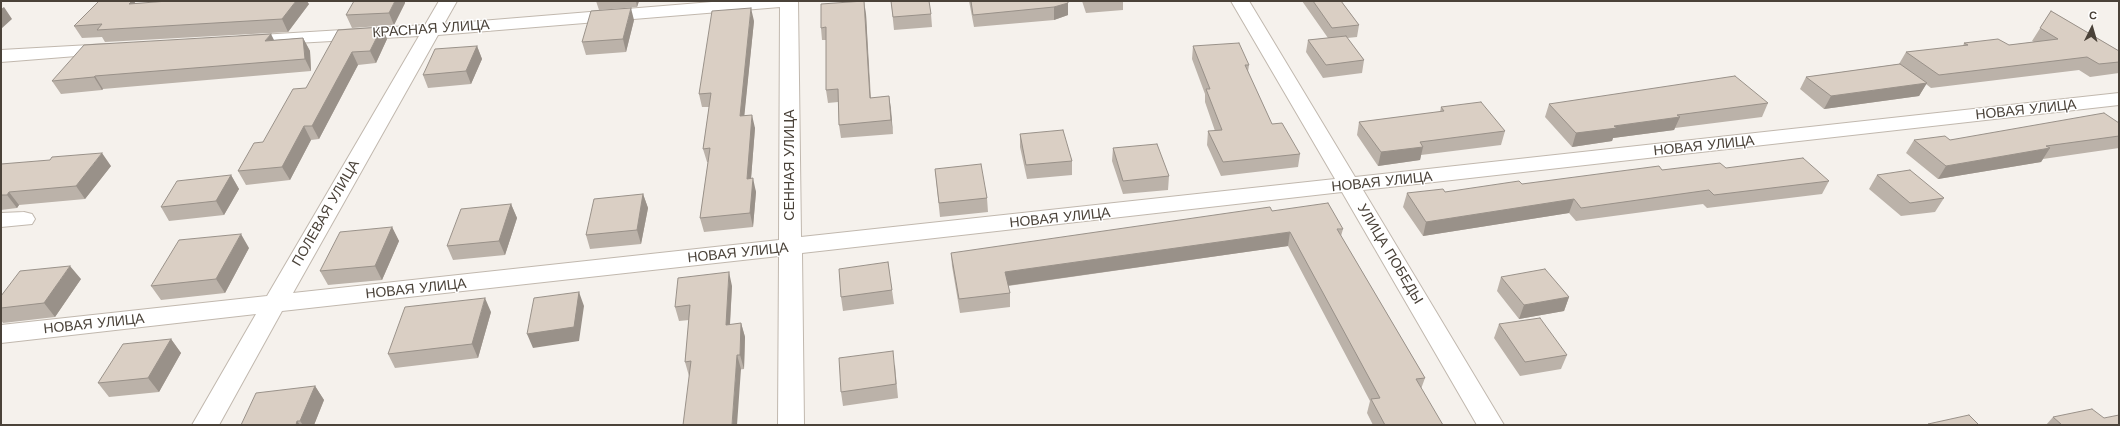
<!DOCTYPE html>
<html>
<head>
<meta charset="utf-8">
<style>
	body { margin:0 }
	#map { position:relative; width:2120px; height:426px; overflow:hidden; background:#f5f1ec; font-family:"Work Sans",sans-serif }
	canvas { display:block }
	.frame { position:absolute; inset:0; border:2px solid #4a4239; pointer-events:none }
	.north { position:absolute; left:2072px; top:8px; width:40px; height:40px; -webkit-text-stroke:3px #fff; paint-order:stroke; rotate:5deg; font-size:11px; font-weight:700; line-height:16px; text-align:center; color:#4a4239 }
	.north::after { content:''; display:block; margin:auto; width:14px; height:18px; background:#4a4239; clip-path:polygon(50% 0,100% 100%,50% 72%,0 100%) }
</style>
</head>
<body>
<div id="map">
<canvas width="2120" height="426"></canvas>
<div class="frame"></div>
<div class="north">С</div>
</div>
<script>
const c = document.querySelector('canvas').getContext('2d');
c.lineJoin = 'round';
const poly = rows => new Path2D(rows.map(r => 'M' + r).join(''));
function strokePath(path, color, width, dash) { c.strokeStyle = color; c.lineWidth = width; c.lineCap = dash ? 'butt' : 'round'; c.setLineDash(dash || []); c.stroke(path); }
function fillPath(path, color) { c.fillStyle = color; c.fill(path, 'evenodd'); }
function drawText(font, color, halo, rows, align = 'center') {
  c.font = font + ' "Work Sans",sans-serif'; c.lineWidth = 3; c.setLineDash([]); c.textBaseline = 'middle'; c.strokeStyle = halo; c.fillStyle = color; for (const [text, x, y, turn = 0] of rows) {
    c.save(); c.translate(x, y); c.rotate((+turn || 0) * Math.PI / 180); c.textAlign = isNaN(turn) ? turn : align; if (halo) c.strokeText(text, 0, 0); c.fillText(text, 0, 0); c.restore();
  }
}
const minor = poly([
	[439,1,457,1,444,24,724,1,798,1,801,237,1335,179,1231,1,1249,1,1355,177,2119,93,2119,105,1363,190,1504,425,1477,425,1342,192,802,253,804,425,778,425,779,256,282,311,219,425,192,425,256,314,1,343,1,325,267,296,419,36,244,46,238,45,235,41,238,37,244,36,425,25,439,1],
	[780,7,779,240,293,293,438,35,780,7],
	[108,44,114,45,117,49,114,53,1,62,1,50,108,44],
	[24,212,32,214,35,219,32,224,1,227,1,213,24,212]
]);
const wall = poly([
	[596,1,639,1,637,7,599,10],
	[891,1,931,14,932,27,894,30],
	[969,1,1068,1,1068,15,1054,20,974,27],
	[1082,1,1123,1,1123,10,1086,13],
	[1302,1,1341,1,1359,25,1357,37,1347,38,1364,60,1362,73,1323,78,1306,52,1308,40,1328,38],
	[136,3,309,4,288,32,105,42,102,37,82,38,74,26],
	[405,3,394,25,352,28,346,15],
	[2051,11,2119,51,2119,73,2090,77,2079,70,1931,88,1926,84,1919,96,1824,109,1800,89,1806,77,1899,64,1906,52,1963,46,1964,43,2009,45,2034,42,2032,41],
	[866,14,871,98,889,96,893,134,841,138,839,125,838,102,828,103,826,90,826,40,822,40,821,28],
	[634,20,626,52,586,55,582,42],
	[754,21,744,115,755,128,751,178,756,192,753,227,704,232,700,218,708,162,707,162,703,149,709,107,702,107,699,94],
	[382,27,387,39,376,63,358,65,319,139,311,140,290,180,246,185,238,171,263,142,306,88],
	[303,38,310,51,311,71,103,89,102,90,61,94,52,81,274,40],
	[477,46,482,59,471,84,428,88,423,75],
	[1193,46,1249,65,1248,72,1272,124,1300,154,1298,167,1221,176,1207,145,1208,131,1215,131,1205,102,1205,94,1192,59],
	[1768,103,1762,117,1675,128,1674,130,1613,138,1612,141,1572,147,1545,117,1549,104],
	[1441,107,1505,131,1501,145,1421,155,1420,160,1378,166,1357,135,1359,122,1440,112],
	[2119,123,2119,148,2043,159,2041,162,1938,179,1906,153,1914,140,1950,140],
	[1020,134,1072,161,1072,175,1027,179,1020,147],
	[1113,148,1169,176,1168,190,1123,194,1112,161],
	[1,164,111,166,85,199,19,205,17,208,1,210],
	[1726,168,1829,181,1822,194,1707,208,1703,204,1576,221,1569,213,1423,236,1403,207,1407,193,1445,192,1662,170],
	[935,169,987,198,988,212,940,217],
	[231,175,239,189,224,215,169,221,161,207],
	[1877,175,1944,198,1935,212,1901,216,1869,189],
	[643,194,648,208,641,244,590,249,586,235],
	[511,204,517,218,505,255,453,260,447,246],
	[392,227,399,241,382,280,328,285,320,271],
	[1343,229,1341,236,1425,378,1421,389,1443,425,1373,425,1367,413,1370,401,1288,246,1008,286,1010,293,1010,307,960,313,952,266,951,253],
	[249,248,225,293,161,300,151,286],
	[888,262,894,304,843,311,841,297],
	[1501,277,1569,297,1564,311,1519,319,1497,291],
	[81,279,55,317,3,323,1,320,1,296],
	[732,286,730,325,741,323,745,337,744,369,689,376,685,362,689,320,679,321,675,307],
	[491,312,478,358,395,368,388,354],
	[1499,324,1567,355,1561,369,1520,376,1494,338],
	[171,339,181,353,159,392,109,397,98,383],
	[895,365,898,398,843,406,841,392],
	[315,386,324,400,314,425,241,425],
	[2053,417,2104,418,2119,425,2046,425]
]);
const shadedWall = poly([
	[132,1,134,1,141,12,129,4],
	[296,1,307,1,309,4,288,32,282,19],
	[395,1,405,1,405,3,394,25,389,13],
	[636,1,639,1,637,7],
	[864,1,866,14,871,111,870,98],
	[1068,3,1068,15,1054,20,1054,7],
	[4,7,12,19,1,29,1,9],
	[631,8,634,20,626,52,623,39],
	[751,8,754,21,743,129,740,116],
	[382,27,387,39,376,63,370,51],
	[271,34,277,46,265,41],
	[303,38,310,51,311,71,305,59],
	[477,46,482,59,471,84,466,71],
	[352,52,358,65,319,139,312,126],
	[95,76,103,89,102,90,94,77],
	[1927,83,1919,96,1824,109,1831,96],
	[889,96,891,109,893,134,891,120],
	[752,115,755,128,750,192,747,179],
	[1680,117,1674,130,1613,138,1612,141,1572,147,1576,133,1614,126],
	[304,126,311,140,290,180,282,167],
	[1423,147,1420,160,1378,166,1381,152],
	[2050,148,2041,162,1938,179,1946,166],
	[102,153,111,166,85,199,76,186],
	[231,175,239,189,224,215,216,201],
	[753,178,756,192,753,227,750,213],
	[9,192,19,205,17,208,7,195],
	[643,194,648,208,641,244,637,230],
	[1574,199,1569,213,1423,236,1426,222],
	[511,204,517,218,505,255,499,241],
	[392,227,399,241,382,280,375,266],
	[1290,232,1288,246,1005,286,1005,272],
	[241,234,249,248,225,293,216,279],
	[70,266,81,279,55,317,44,303],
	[729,272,732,286,729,339,726,325],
	[579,292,584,306,579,341,533,348,527,334],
	[1569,297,1564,311,1519,319,1524,305],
	[485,298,491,312,478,358,472,344],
	[741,323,745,337,744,369,740,355],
	[171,339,181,353,159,392,148,378],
	[737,355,741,369,737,425,732,425],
	[315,386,324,400,314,425,303,425,300,421],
	[297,421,300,425,296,425]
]);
const building = poly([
	[99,1,132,1,129,4,168,1,296,1,282,19,97,30,102,24,74,26,99,1],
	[354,1,395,1,389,13,346,15,354,1],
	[864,1,870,98,889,96,891,120,839,125,838,89,826,90,826,27,821,28,821,4,864,1],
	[891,1,929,1,931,14,893,17,891,1],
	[971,1,1068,1,1068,3,1054,7,973,15,971,1],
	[1313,1,1341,1,1359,25,1332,28,1313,1],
	[631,8,623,39,582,42,591,11,631,8],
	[751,8,740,116,752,115,747,179,753,178,750,213,700,218,710,148,703,149,711,93,699,94,712,11,751,8],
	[2051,11,2119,51,2119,62,2099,64,2087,57,1939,75,1906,52,1968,45,1964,43,1998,39,2009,45,2058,39,2040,28,2051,11],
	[382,27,370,51,352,52,312,126,304,126,282,167,238,171,254,143,263,142,293,89,306,88,338,30,382,27],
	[271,34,265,41,303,38,305,59,95,76,94,77,52,81,84,45,271,34],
	[1346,36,1364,60,1326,65,1308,40,1346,36],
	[1239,43,1249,65,1245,65,1272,124,1282,123,1300,154,1223,162,1208,131,1222,130,1206,89,1210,89,1193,46,1239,43],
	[477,46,466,71,423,75,435,49,477,46],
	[1900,64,1927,83,1831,96,1806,77,1900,64],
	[1735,76,1768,103,1677,115,1680,117,1614,126,1617,128,1576,133,1549,104,1735,76],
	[1481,102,1505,131,1420,142,1423,147,1381,152,1359,122,1444,111,1441,107,1481,102],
	[2104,113,2119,123,2119,136,2046,146,2050,148,1946,166,1914,140,1945,136,1950,140,2104,113],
	[1063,130,1072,161,1026,165,1020,134,1063,130],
	[1157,144,1169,176,1123,181,1113,148,1157,144],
	[102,153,76,186,9,192,7,195,1,195,1,164,50,160,52,157,102,153],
	[1803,158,1829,181,1714,195,1709,190,1581,208,1574,199,1426,222,1407,193,1443,189,1445,192,1519,181,1522,184,1659,166,1662,170,1720,163,1726,168,1803,158],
	[981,164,987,198,939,203,935,169,981,164],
	[1910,170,1944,198,1910,203,1877,175,1910,170],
	[231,175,216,201,161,207,177,181,231,175],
	[643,194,637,230,586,235,594,199,643,194],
	[1328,203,1343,229,1337,229,1425,378,1416,379,1443,425,1385,425,1371,399,1380,398,1290,232,1005,272,1010,293,959,299,951,253,1270,207,1272,211,1328,203],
	[511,204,499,241,447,246,461,209,511,204],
	[392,227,375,266,320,271,340,232,392,227],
	[241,234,216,279,151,286,179,240,241,234],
	[888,262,892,290,841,297,839,269,888,262],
	[70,266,44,303,1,308,1,296,20,271,70,266],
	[1545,269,1569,297,1524,305,1501,277,1545,269],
	[729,272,726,325,741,323,740,355,737,355,732,425,683,425,691,361,685,362,690,305,675,307,678,278,729,272],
	[579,292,574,327,527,334,534,298,579,292],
	[485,298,472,344,388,354,405,307,485,298],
	[1540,318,1567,355,1525,362,1499,324,1540,318],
	[171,339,148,378,98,383,123,344,171,339],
	[893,351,896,384,841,392,839,358,893,351],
	[315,386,300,421,297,421,296,425,241,425,256,393,315,386],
	[2092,409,2104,418,2119,415,2119,425,2062,425,2053,417,2092,409],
	[1969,415,1979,425,1930,425,1928,424,1969,415]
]);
const streetNames = [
	["КРАСНАЯ УЛИЦА",431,29,-4],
	["НОВАЯ УЛИЦА",2026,110,-6],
	["НОВАЯ УЛИЦА",1704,146,-6],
	["СЕННАЯ УЛИЦА",790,165,-90],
	["НОВАЯ УЛИЦА",1382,182,-6],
	["ПОЛЕВАЯ УЛИЦА",326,213,-60],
	["НОВАЯ УЛИЦА",1060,218,-6],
	["НОВАЯ УЛИЦА",738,253,-6],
	["УЛИЦА ПОБЕДЫ",1390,254,59],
	["НОВАЯ УЛИЦА",416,289,-6],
	["НОВАЯ УЛИЦА",94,324,-6]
];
strokePath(minor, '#c1b8ae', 2);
fillPath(minor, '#fff');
fillPath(wall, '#bbb2a9');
fillPath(shadedWall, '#999189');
fillPath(building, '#dacfc4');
strokePath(building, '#999189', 1);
drawText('14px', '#4a4239', '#fff', streetNames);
</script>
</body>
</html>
